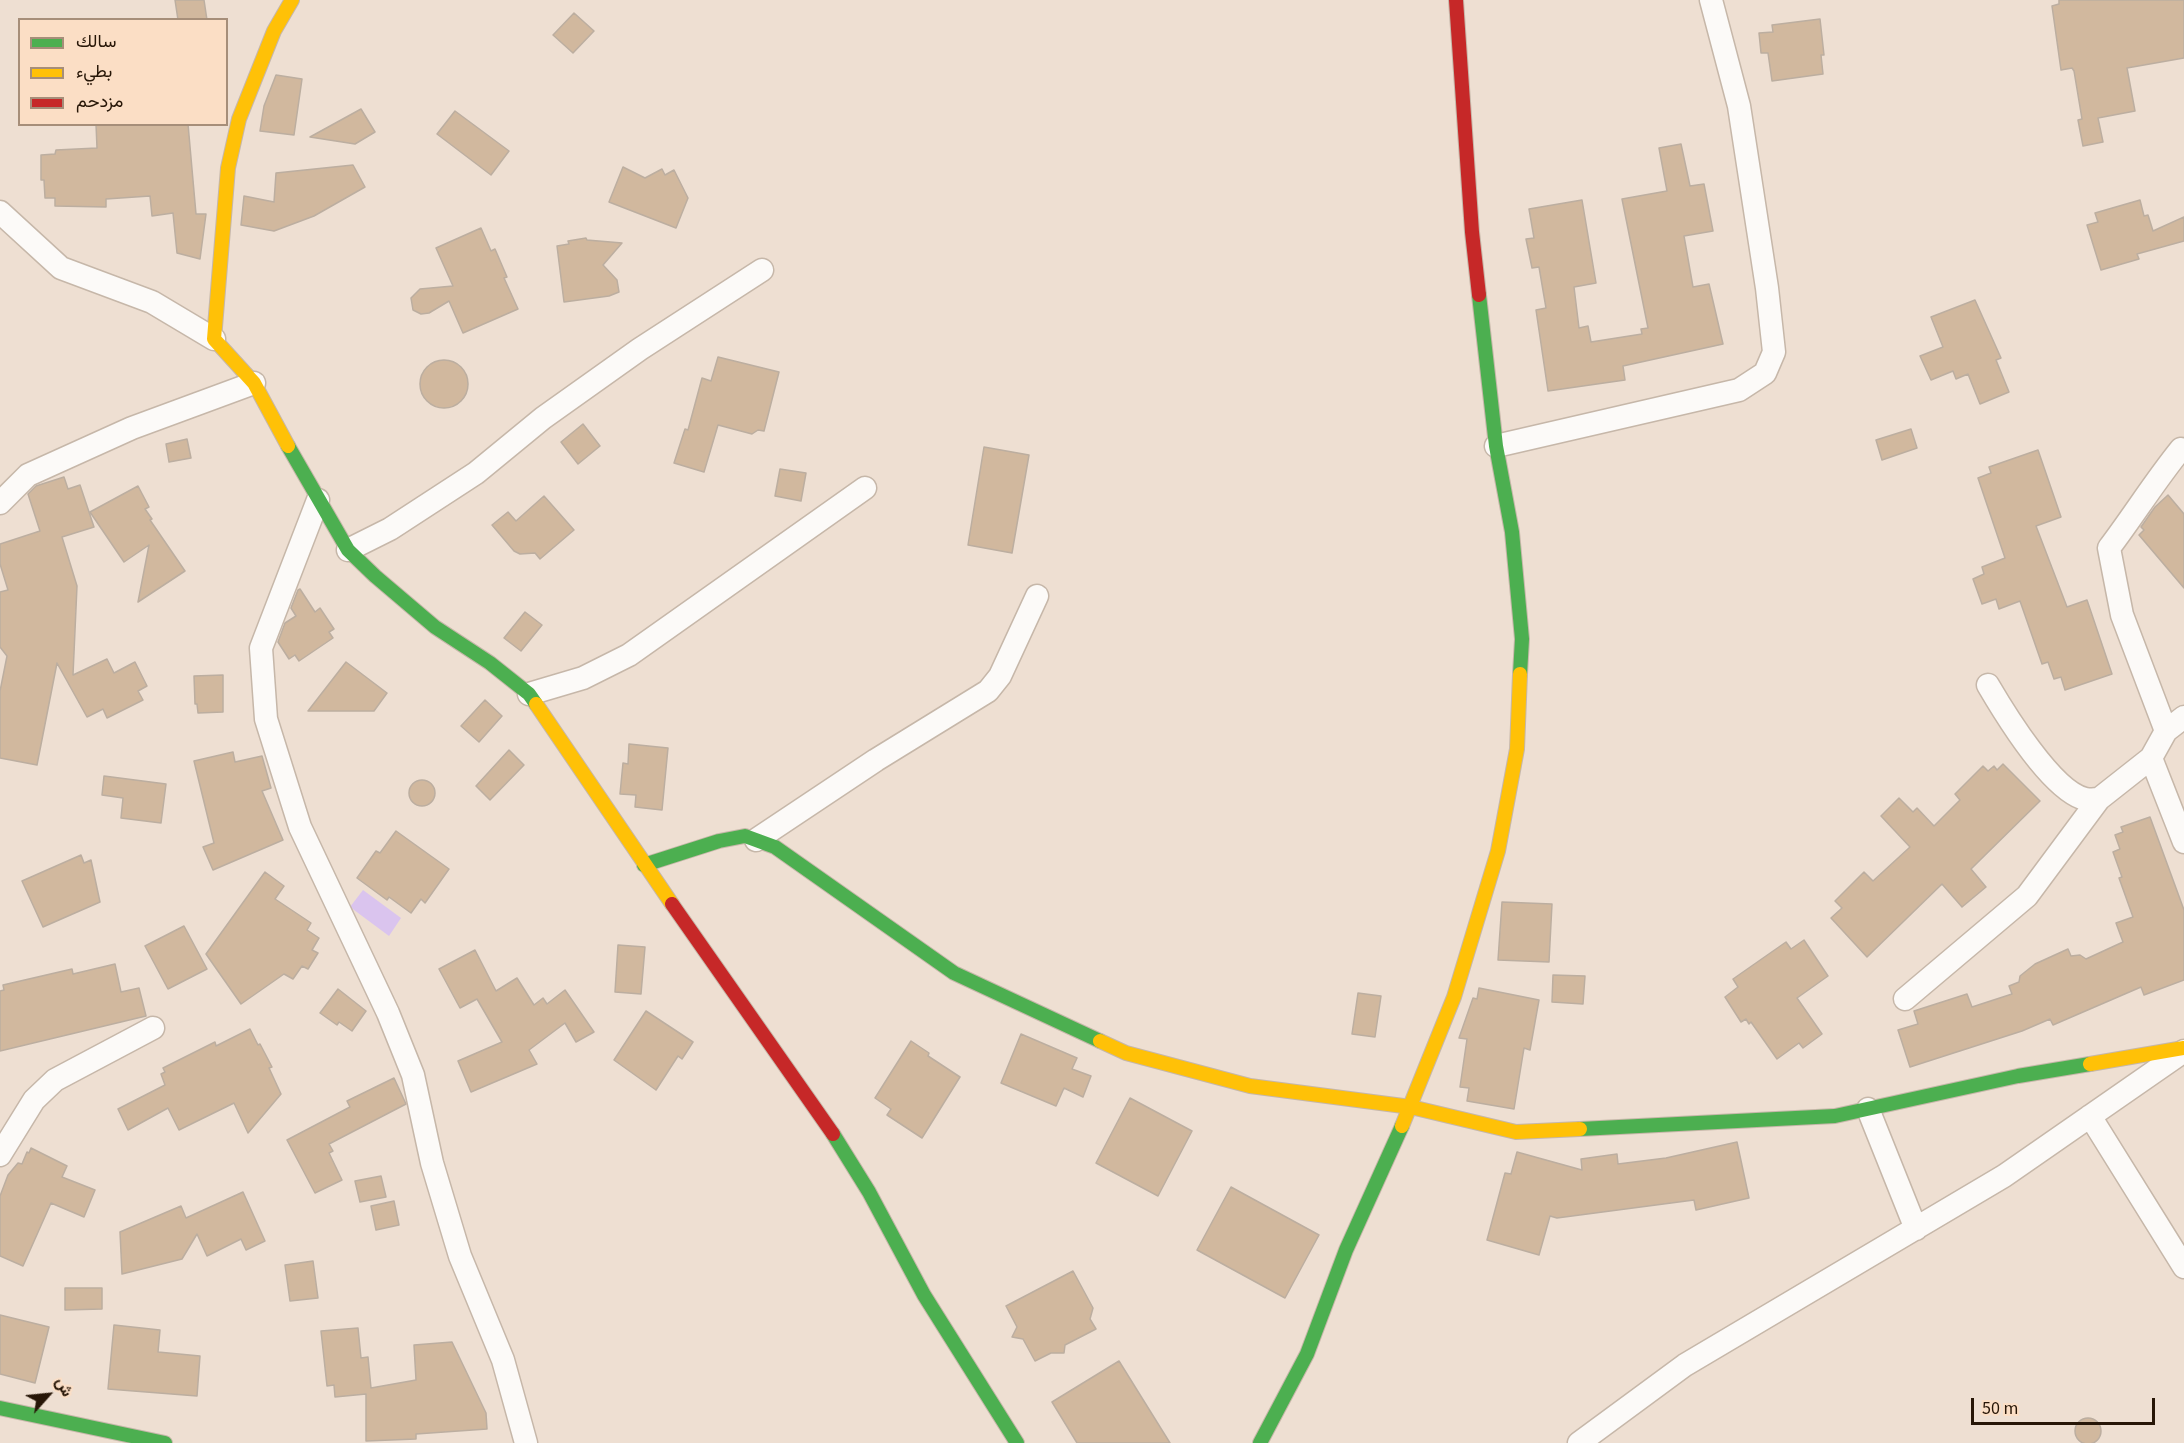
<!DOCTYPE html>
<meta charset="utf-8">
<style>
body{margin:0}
#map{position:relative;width:2184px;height:1443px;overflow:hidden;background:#eedfd2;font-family:"Source Sans 3",Vazirmatn,sans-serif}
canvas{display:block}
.legend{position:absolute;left:18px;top:18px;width:210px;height:108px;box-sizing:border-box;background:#fbdec5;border:2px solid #a68e79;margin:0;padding:8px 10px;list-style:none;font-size:18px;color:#271607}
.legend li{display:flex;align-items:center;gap:12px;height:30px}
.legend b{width:30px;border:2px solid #a68e79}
.north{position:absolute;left:18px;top:1365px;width:60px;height:60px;-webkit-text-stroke:4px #fbdec5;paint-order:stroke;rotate:63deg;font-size:16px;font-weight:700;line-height:24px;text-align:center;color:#271607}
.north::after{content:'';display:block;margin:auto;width:21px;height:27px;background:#271607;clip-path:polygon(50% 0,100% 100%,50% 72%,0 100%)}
.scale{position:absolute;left:1971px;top:1398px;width:184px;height:27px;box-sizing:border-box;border:3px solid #271607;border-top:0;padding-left:8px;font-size:18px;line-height:21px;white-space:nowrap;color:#271607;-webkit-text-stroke:4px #fbdec5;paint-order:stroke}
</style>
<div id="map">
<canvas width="2184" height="1443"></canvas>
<ul class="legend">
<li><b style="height:8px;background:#4caf50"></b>سالك</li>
<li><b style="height:8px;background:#ffc107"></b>بطيء</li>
<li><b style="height:8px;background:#c62828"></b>مزدحم</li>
</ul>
<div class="north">ش</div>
<div class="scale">50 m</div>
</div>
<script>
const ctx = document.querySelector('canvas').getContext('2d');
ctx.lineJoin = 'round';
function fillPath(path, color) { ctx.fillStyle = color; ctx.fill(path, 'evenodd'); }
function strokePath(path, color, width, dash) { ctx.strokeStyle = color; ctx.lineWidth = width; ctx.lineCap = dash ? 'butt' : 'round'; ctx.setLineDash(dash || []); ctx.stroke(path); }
fillPath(new Path2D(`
 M 363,890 L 401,918 L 389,936 L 350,907 Z`), '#dac4ee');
const building = new Path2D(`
 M 175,0 L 204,0 L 207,20 L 178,20 Z
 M 2059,0 L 2184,0 L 2184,58 L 2127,68 L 2135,111 L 2098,118 L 2103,142 L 2083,146 L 2078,120 L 2082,119 L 2074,71 L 2072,68 L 2061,70 L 2052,6 L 2059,4 Z
 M 574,13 L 594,31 L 573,53 L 553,35 Z
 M 1820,19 L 1824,55 L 1821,55 L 1823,74 L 1772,81 L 1768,53 L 1761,53 L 1759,33 L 1773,32 L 1772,25 Z
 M 276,75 L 302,79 L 294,135 L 260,131 L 264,106 Z
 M 361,109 L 375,132 L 355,144 L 310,137 Z
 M 455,111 L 509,151 L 491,175 L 437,134 Z
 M 96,124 L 188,124 L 196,214 L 206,214 L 200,259 L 177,253 L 173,213 L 152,216 L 150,196 L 106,199 L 106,207 L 55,206 L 55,198 L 45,198 L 44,180 L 41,180 L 41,155 L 55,154 L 56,150 L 97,148 Z
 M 1681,144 L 1690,186 L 1704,184 L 1713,231 L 1684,236 L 1693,287 L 1709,284 L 1723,344 L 1623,366 L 1625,380 L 1548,391 L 1536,310 L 1546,308 L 1539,267 L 1532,268 L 1526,239 L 1534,238 L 1529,209 L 1582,200 L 1596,283 L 1574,287 L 1579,328 L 1588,326 L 1591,342 L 1642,334 L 1641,329 L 1648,328 L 1622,199 L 1667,191 L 1659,148 Z
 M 353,165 L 365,187 L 314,216 L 274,231 L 241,225 L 244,196 L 274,202 L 276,173 Z
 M 623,167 L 645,178 L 662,169 L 665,175 L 674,170 L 688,198 L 676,228 L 609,202 Z
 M 2140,200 L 2144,216 L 2148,215 L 2153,231 L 2184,217 L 2184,241 L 2137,254 L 2139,259 L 2101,270 L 2087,225 L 2098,222 L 2095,213 Z
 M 481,228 L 491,251 L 495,249 L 507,277 L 504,278 L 518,309 L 463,333 L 449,301 L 429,313 L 421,314 L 413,310 L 411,298 L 420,289 L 453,286 L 436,248 Z
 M 586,238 L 587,240 L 622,243 L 603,265 L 617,280 L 619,292 L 609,296 L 564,302 L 557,246 L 569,244 L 568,241 Z
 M 1975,300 L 2001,358 L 1996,360 L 2009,392 L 1980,404 L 1968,374 L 1956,379 L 1953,371 L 1931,380 L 1920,356 L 1943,347 L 1931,317 Z
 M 718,357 L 779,372 L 764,431 L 758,430 L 752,434 L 718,425 L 704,472 L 674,463 L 685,429 L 688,430 L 702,378 L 711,381 Z
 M420 384a24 24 0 1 1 48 0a24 24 0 1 1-48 0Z
 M 583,424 L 600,446 L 578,464 L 561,442 Z
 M 1911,429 L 1917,448 L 1882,460 L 1876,440 Z
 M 187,439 L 191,458 L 169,462 L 166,444 Z
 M 984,447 L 1029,455 L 1012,553 L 968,545 Z
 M 2038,450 L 2061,517 L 2036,526 L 2067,607 L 2087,600 L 2112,674 L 2065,690 L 2061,677 L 2054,679 L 2048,662 L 2042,664 L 2020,601 L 1999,609 L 1996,599 L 1982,604 L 1973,579 L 1984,574 L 1982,567 L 2005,558 L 1978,478 L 1991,473 L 1989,467 Z
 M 780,469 L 806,473 L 801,501 L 775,496 Z
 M 64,477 L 68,489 L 80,485 L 94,527 L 62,537 L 77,586 L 73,675 L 107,659 L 114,673 L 135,662 L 147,686 L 138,691 L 143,700 L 107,718 L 103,709 L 87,717 L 57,663 L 37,765 L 0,758 L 0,691 L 7,656 L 0,647 L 0,592 L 8,590 L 0,564 L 0,544 L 40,531 L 28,494 L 36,486 Z
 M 138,486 L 149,507 L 145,509 L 152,519 L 150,520 L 185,571 L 138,602 L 149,545 L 124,562 L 90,512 Z
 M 2168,495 L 2184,514 L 2184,588 L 2139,535 L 2144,530 L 2141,527 L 2155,507 Z
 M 544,496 L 574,530 L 540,559 L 535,553 L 520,554 L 514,551 L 492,525 L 508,512 L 516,521 Z
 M 300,589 L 315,612 L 320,608 L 334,629 L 329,632 L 333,638 L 299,661 L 295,655 L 289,659 L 278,642 L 285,623 L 296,616 L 291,608 L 298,590 Z
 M 525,612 L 542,625 L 521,651 L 504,638 Z
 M 346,662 L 387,693 L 374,711 L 308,711 Z
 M 223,675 L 223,712 L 198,713 L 197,704 L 195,704 L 194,676 Z
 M 485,700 L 502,716 L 479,742 L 461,726 Z
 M 629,744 L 668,748 L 662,810 L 635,807 L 636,795 L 620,794 L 623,763 L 628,764 Z
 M 509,750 L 524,765 L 490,800 L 476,786 Z
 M 233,752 L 235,762 L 262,756 L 271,788 L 262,791 L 283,840 L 213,870 L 203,847 L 214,843 L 194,761 Z
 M 2003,764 L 2040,801 L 1971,869 L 1986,887 L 1962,907 L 1942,884 L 1867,957 L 1831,918 L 1842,908 L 1835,901 L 1864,872 L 1873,881 L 1910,847 L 1881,816 L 1899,798 L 1913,812 L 1917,808 L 1934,826 L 1960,800 L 1955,794 L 1983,766 L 1988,771 L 1994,766 L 1997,770 Z
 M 104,776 L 166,784 L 161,823 L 121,818 L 123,798 L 102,795 Z
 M409 793a13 13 0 1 1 26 0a13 13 0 1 1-26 0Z
 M 2150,817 L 2184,910 L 2184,980 L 2144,995 L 2141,987 L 2053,1025 L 2050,1019 L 2022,1031 L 1910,1067 L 1898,1030 L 1918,1024 L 1914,1011 L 1967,994 L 1972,1007 L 2012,994 L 2009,986 L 2019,982 L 2020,976 L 2035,964 L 2068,949 L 2071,956 L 2080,955 L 2086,959 L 2123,942 L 2116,923 L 2133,917 L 2119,878 L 2122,877 L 2113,852 L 2120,849 L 2115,835 L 2123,832 L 2121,827 Z
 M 396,831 L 449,869 L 425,903 L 421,899 L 411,913 L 389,897 L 387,900 L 357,878 L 376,851 L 380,853 Z
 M 81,855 L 84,863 L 91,860 L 100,902 L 43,927 L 22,881 Z
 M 265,872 L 284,886 L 275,899 L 311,923 L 307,930 L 319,938 L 312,950 L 318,953 L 308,969 L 302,966 L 293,979 L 284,974 L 241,1004 L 206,954 Z
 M 1502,902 L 1552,904 L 1549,962 L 1498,960 Z
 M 184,926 L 207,969 L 168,989 L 145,946 Z
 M 1804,940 L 1828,976 L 1797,998 L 1822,1034 L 1803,1048 L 1799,1043 L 1777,1059 L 1751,1022 L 1749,1024 L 1746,1019 L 1741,1022 L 1725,997 L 1738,987 L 1733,979 L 1786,942 L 1791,949 Z
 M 618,945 L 645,947 L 641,994 L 615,992 Z
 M 475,950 L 496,991 L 517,978 L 534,1005 L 543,998 L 547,1004 L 565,990 L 594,1032 L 576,1042 L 565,1023 L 529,1050 L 537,1064 L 471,1092 L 458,1061 L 502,1042 L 477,999 L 460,1008 L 439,969 Z
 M 115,964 L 121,992 L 139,988 L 146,1016 L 0,1051 L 0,991 L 4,990 L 3,985 L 72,969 L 73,974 Z
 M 1553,975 L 1585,976 L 1583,1004 L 1552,1002 Z
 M 1479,988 L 1539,1000 L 1530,1050 L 1524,1048 L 1514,1109 L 1467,1101 L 1469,1088 L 1460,1087 L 1467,1039 L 1459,1038 L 1473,998 L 1477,999 Z
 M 338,989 L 366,1011 L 352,1031 L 339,1022 L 337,1025 L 320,1013 Z
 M 1358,993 L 1381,996 L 1375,1037 L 1352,1034 Z
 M 646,1011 L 693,1042 L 682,1059 L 678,1056 L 656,1090 L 614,1060 Z
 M 250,1029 L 258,1045 L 260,1044 L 272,1067 L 269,1068 L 281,1094 L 248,1133 L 234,1103 L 179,1130 L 168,1108 L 128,1130 L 118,1109 L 165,1085 L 161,1074 L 165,1072 L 163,1068 L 215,1042 L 216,1046 Z
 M 1021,1034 L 1077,1058 L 1072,1069 L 1091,1076 L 1083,1097 L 1064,1088 L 1056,1106 L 1001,1083 Z
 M 911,1041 L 929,1053 L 928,1056 L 960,1077 L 922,1138 L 887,1115 L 891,1109 L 875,1098 Z
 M 394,1078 L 406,1104 L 329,1144 L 333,1151 L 329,1153 L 342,1180 L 315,1193 L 287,1140 L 350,1107 L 347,1101 Z
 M 1130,1098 L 1192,1131 L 1158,1196 L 1096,1163 Z
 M 1737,1142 L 1749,1198 L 1696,1210 L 1694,1200 L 1557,1218 L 1550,1216 L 1539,1255 L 1487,1240 L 1505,1173 L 1511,1174 L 1517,1152 L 1582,1170 L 1581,1159 L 1617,1154 L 1618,1164 L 1666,1158 Z
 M 31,1148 L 67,1166 L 62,1177 L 95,1190 L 84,1217 L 51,1203 L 23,1266 L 0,1256 L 0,1196 L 8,1175 L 18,1163 L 22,1164 L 27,1152 L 29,1153 Z
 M 381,1176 L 386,1197 L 360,1202 L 355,1181 Z
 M 1231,1187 L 1319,1235 L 1285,1298 L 1197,1250 Z
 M 243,1192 L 265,1241 L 246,1250 L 241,1239 L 207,1256 L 197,1234 L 182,1259 L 122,1274 L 120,1232 L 181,1206 L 186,1218 Z
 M 394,1201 L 399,1225 L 376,1230 L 371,1206 Z
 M 313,1261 L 318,1298 L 290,1301 L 285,1265 Z
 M 1073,1271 L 1093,1308 L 1090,1319 L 1096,1329 L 1065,1345 L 1064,1353 L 1051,1353 L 1035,1361 L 1023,1339 L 1012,1337 L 1017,1327 L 1006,1306 Z
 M 65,1288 L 102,1288 L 102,1309 L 65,1310 Z
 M 0,1315 L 49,1327 L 35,1383 L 0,1374 Z
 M 114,1325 L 160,1330 L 158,1352 L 200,1356 L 197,1396 L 108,1389 Z
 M 358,1328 L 361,1358 L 368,1357 L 371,1388 L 416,1380 L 414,1345 L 452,1342 L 486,1413 L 487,1429 L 416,1434 L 416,1439 L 366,1441 L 366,1394 L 335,1397 L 334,1385 L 327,1386 L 321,1331 Z
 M 1119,1361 L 1170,1443 L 1077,1443 L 1052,1402 Z
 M2075 1431a13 13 0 1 1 26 0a13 13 0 1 1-26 0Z`);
fillPath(building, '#d1b89e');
strokePath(building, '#bcaea0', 1.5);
const street = new Path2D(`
 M 0,212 L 61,268 L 152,302 L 214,339
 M 1496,446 L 1739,390 L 1765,373 L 1774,352 L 1767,288 L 1739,106 L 1711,0
 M 2181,449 C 2155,481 2134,515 2109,548 L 2122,615 L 2166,731 L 2151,758 L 2184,842
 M 318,500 L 261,648 L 266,719 L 300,827 L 388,1013 L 413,1075 L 432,1163 L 460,1256 L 503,1360 L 526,1443
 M 0,503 L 28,475 L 132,428 L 254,383
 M 348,550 L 390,529 L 476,473 L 543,418 L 640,349 L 762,270
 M 1988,685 C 2005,714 2052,791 2085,799 C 2089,800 2095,799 2099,799 L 2151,758
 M 529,694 L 583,678 L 629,655 L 865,488
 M 2166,731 L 2184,717
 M 756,840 L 876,760 L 988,691 L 1000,676 L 1037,596
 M 1905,999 L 2027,896 L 2099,799
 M 1868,1109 L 1916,1229
 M 2090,1116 L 2184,1267
 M 0,1155 L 34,1100 L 55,1080 L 153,1028
 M 1579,1443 L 1685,1365 L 2004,1176 L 2184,1051`);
const fast = new Path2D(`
 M 1479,295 L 1496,446 L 1512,532 L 1522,639 L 1520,674
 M 288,446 L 348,550 L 375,576 L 435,627 L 490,663 L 529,694 L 536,704
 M 644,865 L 719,841 L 745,836 L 775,847 L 954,973 L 1100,1041
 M 1580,1129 L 1835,1116 L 2018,1076 L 2090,1064
 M 833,1134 L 869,1192 L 924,1295 L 1017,1443
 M 0,1408 L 165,1443
 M 1260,1443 L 1307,1354 L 1346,1250 L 1402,1126`);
const slow = new Path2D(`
 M 288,446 L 254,383 L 214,339 L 228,168 L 239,119 L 274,31 L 292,0
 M 536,704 L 672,904
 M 1100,1041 L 1126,1053 L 1250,1086 L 1411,1107 L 1516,1132 L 1580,1129
 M 2090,1064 L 2184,1048
 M 1402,1126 L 1454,997 L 1498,851 L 1517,749 L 1520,674`);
const jam = new Path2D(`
 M 1456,0 L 1472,232 L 1479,295
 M 672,904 L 833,1134`);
strokePath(street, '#c6b7a9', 25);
strokePath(fast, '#c6b7a9', 16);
strokePath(slow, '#c6b7a9', 16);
strokePath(jam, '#c6b7a9', 16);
strokePath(street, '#fcfaf8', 22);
strokePath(fast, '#4caf50', 14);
strokePath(slow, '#ffc107', 14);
strokePath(jam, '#c62828', 14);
</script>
